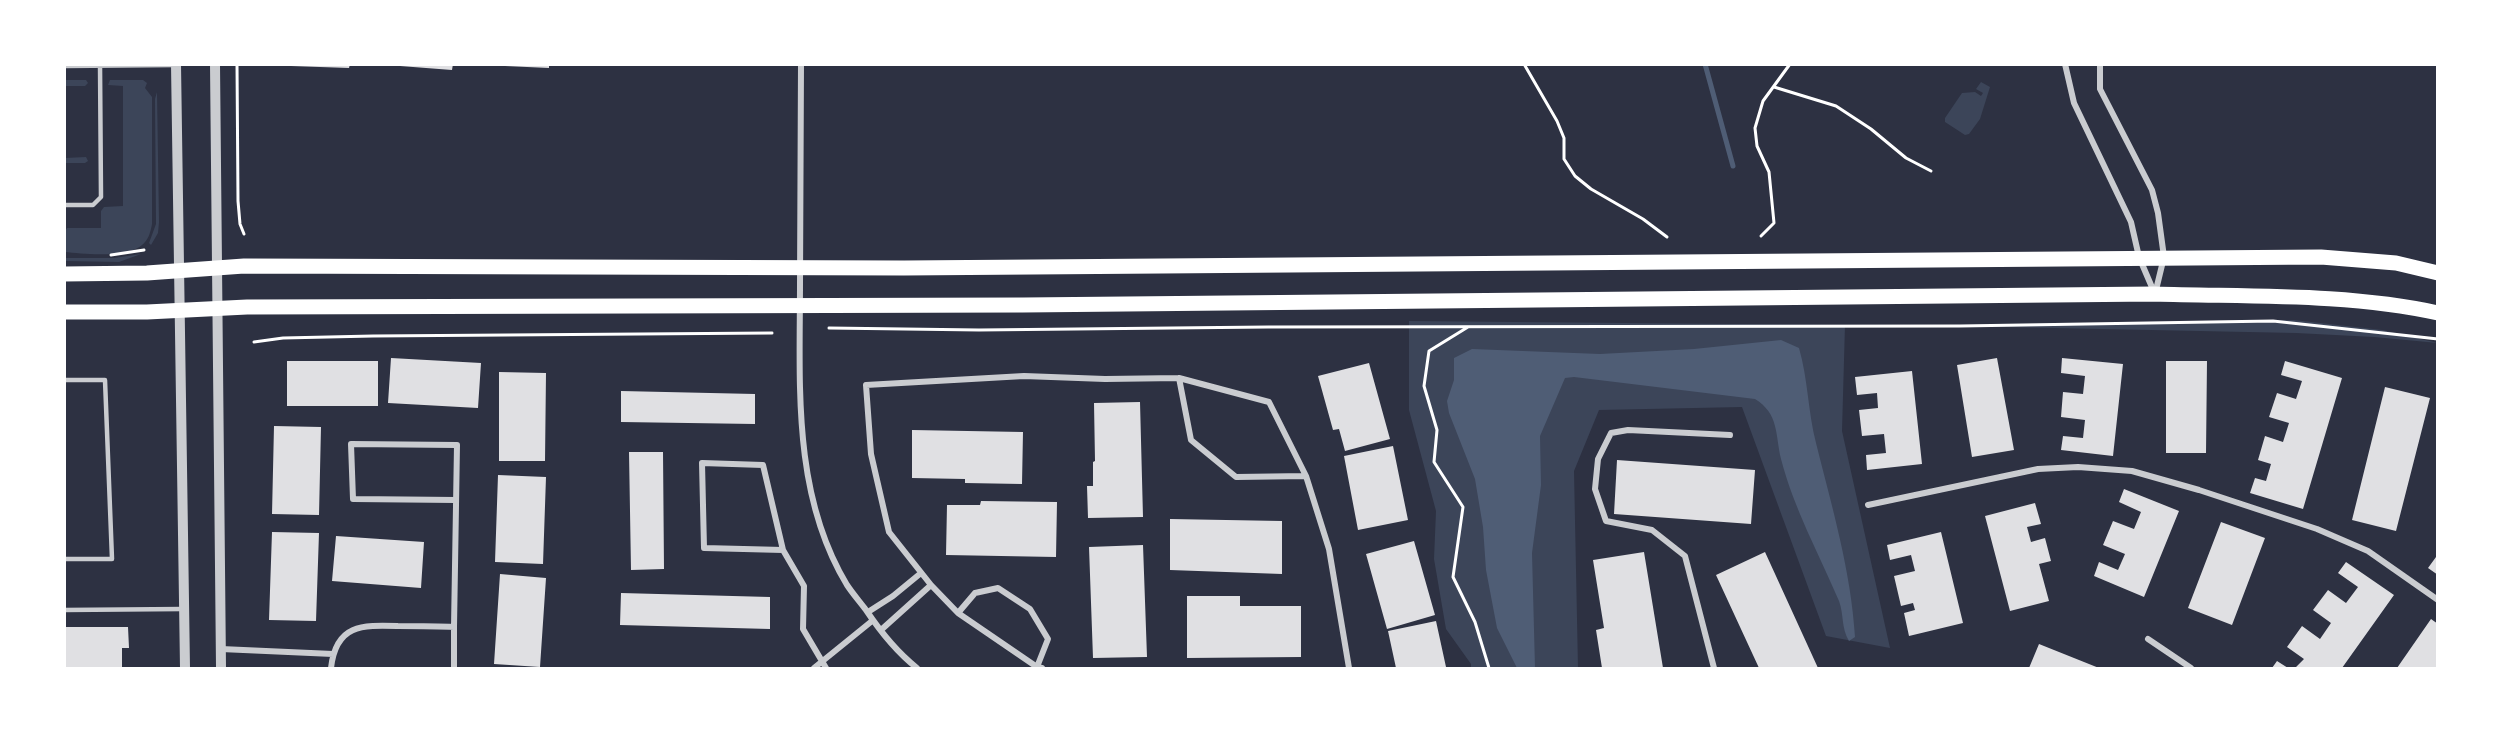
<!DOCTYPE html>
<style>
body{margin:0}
#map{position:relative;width:2502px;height:733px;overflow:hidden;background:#2d3142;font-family:"Fira Sans Condensed",sans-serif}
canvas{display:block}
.frame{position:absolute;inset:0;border:66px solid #fff;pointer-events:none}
</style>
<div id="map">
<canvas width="2502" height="733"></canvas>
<div class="frame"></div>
</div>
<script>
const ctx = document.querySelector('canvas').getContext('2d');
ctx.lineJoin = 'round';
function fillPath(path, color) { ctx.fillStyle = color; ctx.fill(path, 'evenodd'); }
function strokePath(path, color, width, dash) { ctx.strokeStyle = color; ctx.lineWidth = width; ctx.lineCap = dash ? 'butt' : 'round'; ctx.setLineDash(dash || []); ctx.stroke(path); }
fillPath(new Path2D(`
 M 65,80 L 86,80 L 88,83 L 85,86 L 65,86 Z
 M 110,80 L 143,80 L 147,83 L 145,88 L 152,97 L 152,224 C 151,230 149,238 145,242 C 132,259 84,254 65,252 L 65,231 L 67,228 L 101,228 L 101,211 L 104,207 L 123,206 L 123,86 L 108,85 Z
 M 1981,82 L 1990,87 L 1980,119 L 1969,134 L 1965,135 L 1945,122 L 1945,118 L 1962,93 L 1975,92 L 1981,96 L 1983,93 L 1976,89 Z
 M 157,92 L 159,222 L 158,233 L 151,245 L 149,243 L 156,224 L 155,99 Z
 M 86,157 L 88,161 L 85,163 L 65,163 L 65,158 Z
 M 141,254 L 119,262 L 65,261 L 65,258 L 114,258 Z
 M 2294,320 L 2382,330 L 2438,343 L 2374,337 L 2296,333 L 1956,326 Z
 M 1409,321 L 1845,325 L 1842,431 L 1890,648 L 1826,636 L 1742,407 L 1599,410 L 1574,471 L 1578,668 L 1471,668 L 1471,664 L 1446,629 L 1434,559 L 1436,511 L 1409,410 Z`), '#3c4559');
fillPath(new Path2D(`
 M 1781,340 L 1799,348 C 1808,379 1808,412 1816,443 C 1832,507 1851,571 1855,637 L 1849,641 C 1841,628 1844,614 1839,601 C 1819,554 1794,509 1781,459 C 1775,433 1779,414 1755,399 L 1574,377 L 1565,378 L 1540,436 L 1541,485 L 1532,553 L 1535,668 L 1517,668 L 1497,628 L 1486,570 L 1483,527 L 1475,479 L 1449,413 L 1447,401 L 1454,380 L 1454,358 L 1472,349 L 1600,354 L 1694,349 Z`), '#4f5d75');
strokePath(new Path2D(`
 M 1705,64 L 1733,166`), '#4f5d75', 5);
fillPath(new Path2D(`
 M 291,64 L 350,64 L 349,68 L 291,66 Z
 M 400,64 L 453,64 L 452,70 L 400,66 Z
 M 505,64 L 549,64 L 549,68 L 505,66 Z
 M 391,358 L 481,363 L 478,408 L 388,403 Z
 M 1997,358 L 2014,450 L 1972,457 L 1957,365 Z
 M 2062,358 L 2123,364 L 2113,456 L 2061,450 L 2063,436 L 2083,438 L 2085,420 L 2061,417 L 2063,392 L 2083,394 L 2085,376 L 2061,373 Z
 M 287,361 L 378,361 L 378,406 L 287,406 Z
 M 2166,361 L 2207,361 L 2206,453 L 2166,453 Z
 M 2285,361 L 2342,378 L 2303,509 L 2250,493 L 2255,478 L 2266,481 L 2271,464 L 2258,460 L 2265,436 L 2283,442 L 2289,423 L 2269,417 L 2277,393 L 2296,399 L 2302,381 L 2281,375 Z
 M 1369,363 L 1390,439 L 1345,451 L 1339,429 L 1333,430 L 1318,376 Z
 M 1912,371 L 1922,464 L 1867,470 L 1866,455 L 1886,453 L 1884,434 L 1862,436 L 1859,410 L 1878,408 L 1877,393 L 1857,395 L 1855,377 Z
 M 499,372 L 546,373 L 545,461 L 499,461 Z
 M 2385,387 L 2430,398 L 2396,531 L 2352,520 Z
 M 621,391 L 755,394 L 755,424 L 621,422 Z
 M 1140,402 L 1143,517 L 1088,518 L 1087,486 L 1093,486 L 1093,462 L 1095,461 L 1094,403 Z
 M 274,426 L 321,427 L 319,515 L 272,514 Z
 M 912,430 L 1023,432 L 1022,484 L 965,483 L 965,479 L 912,478 Z
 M 1393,446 L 1408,520 L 1358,530 L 1344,456 Z
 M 629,452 L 663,452 L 664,569 L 631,570 Z
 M 1617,460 L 1755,470 L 1751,524 L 1614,514 Z
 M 498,475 L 546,477 L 543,564 L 495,562 Z
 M 2124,489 L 2179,511 L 2144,597 L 2094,576 L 2099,562 L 2118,570 L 2125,554 L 2103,545 L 2113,521 L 2134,529 L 2141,512 L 2119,502 Z
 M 981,501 L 1057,502 L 1056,557 L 946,555 L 947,505 L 980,505 Z
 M 2035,503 L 2041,524 L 2027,527 L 2031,542 L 2045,538 L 2051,561 L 2039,564 L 2049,601 L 2010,611 L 1985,516 Z
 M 1170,519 L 1282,521 L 1282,574 L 1170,570 Z
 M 2221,522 L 2265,538 L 2232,625 L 2188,608 Z
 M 272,532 L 319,533 L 316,621 L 269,620 Z
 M 1941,532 L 1963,623 L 1909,636 L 1904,613 L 1915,610 L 1913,603 L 1901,606 L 1894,576 L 1915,571 L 1911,555 L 1890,560 L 1887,545 Z
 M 336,536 L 424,542 L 421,588 L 332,581 Z
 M 1414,541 L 1435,615 L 1387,629 L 1366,554 Z
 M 1143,545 L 1147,657 L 1093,658 L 1089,547 Z
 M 1644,552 L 1663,668 L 1602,668 L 1596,630 L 1604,628 L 1593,560 Z
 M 1765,552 L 1818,668 L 1759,668 L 1716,575 Z
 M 2436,557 L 2438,559 L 2438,575 L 2428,568 Z
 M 2346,562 L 2394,595 L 2342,668 L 2295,668 L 2304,659 L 2287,647 L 2302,626 L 2320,639 L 2331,623 L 2313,610 L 2328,590 L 2346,603 L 2358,587 L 2338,573 Z
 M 500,574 L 546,578 L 540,667 L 494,664 Z
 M 621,593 L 770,597 L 770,629 L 620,625 Z
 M 1187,596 L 1240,596 L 1240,606 L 1301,606 L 1301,657 L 1187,658 Z
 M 2431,619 L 2438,624 L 2438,668 L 2397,668 Z
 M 1436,621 L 1446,667 L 1396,668 L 1388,631 Z
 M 64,627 L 128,627 L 129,648 L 122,648 L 122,668 L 64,668 Z
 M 2039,644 L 2099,668 L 2029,668 Z
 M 2277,661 L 2288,668 L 2272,668 Z`), '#e0e0e3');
strokePath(new Path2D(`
 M 237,64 L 238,201 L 240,224 L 244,234
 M 1524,64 L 1557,121 L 1564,138 L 1564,159 L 1575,176 L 1591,189 L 1643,219 L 1667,237
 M 1774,87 L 1836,106 L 1871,129 L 1906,158 L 1931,171
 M 1761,236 L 1774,223 L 1769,172 L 1757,146 L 1755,128 L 1763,101 L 1790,64
 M 111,255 L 144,250
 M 1468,327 L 1429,351 L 1424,386 L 1437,430 L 1434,462 L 1463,507 L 1453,577 L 1475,622 L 1489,668
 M 829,328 L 979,330 L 1268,327 L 1960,326 L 2273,321 L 2438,339
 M 254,342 L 283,338 L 373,336 L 772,333`), '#fff', 3);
strokePath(new Path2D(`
 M 64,66 L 176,65
 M 64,205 L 93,205 L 101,197 L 100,64
 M 64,380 L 105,380 L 112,559 L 64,559
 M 64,610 L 183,609`), '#caccd0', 4.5);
strokePath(new Path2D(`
 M 801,64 C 801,137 801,210 800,283 C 800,385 792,494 847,585 C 853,594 860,602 866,610 C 880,631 898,653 917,668
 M 2065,64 L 2074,103 L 2131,222 L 2139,257 L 2154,292
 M 2100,64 L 2100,89 L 2152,190 L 2158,213 L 2164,257 L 2155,294
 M 1179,378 L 1191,440 L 1236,477 L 1306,476 L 1329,549 L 1349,668
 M 1868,505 L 2038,469 L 2078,467 L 2132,471 L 2199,490 L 2317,529 L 2368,551 L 2438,600
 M 783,550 L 704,548 L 702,463 L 763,465 L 783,550 L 804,586 L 803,629 L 826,668
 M 868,612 L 893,596 L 921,573
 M 958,613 L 975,593 L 998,588 L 1030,609 L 1048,639 L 1037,667 L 1042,668
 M 454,627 L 457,445 L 351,444 L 353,499 L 456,500
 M 881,630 L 931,585
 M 2148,639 L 2191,668
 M 221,649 L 333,654
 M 1037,667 L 958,613 L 931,585 L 889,532 L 871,454 L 866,385 L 1024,376 L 1105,379 L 1179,378 L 1269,402 L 1306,476
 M 331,668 C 336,624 362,625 398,626 C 417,626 436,626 454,627 L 454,668
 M 814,668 L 872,621
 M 1714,668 L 1685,556 L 1652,530 L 1606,521 L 1595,489 L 1598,459 L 1611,433 L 1628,430 L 1730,435`), '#caccd0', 6);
strokePath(new Path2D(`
 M 176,64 L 185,668
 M 215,64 L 221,668`), '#caccd0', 10);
strokePath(new Path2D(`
 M 64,274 L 147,273 L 244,266 L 904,268 L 2321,257 L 2396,263 L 2438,273
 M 64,312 L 147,312 L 247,307 L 1023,305 L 2155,294 C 2247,297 2347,293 2438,313`), '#fff', 15);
</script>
